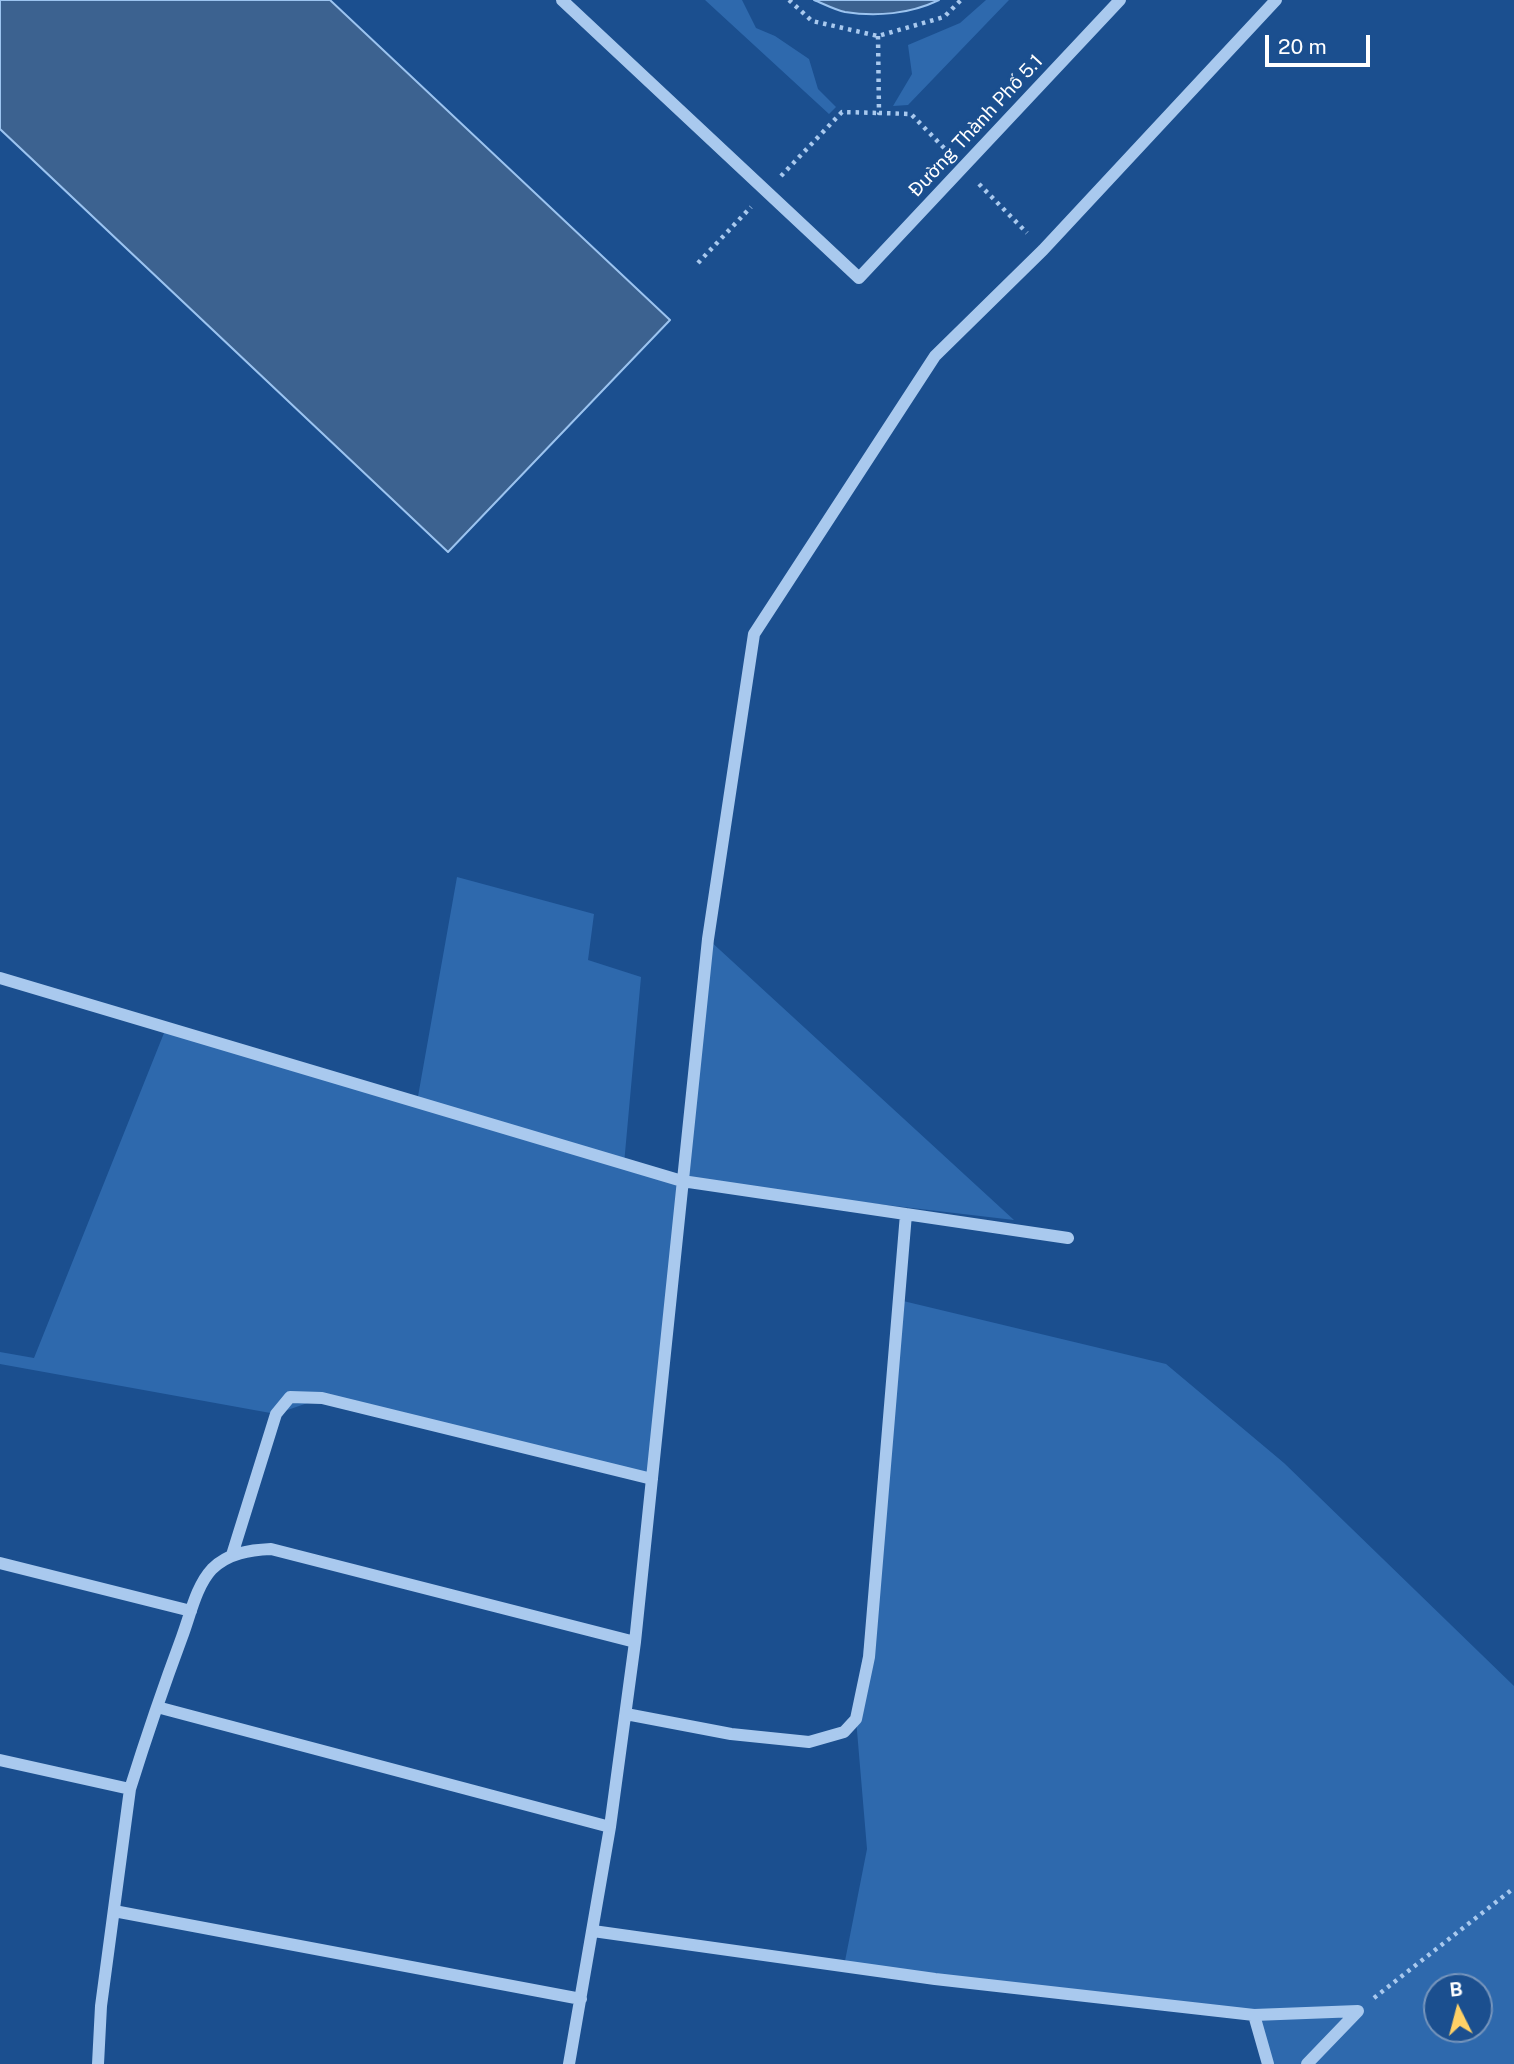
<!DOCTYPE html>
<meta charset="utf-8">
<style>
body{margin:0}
#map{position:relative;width:1514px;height:2064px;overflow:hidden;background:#1b4f8f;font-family:"Public Sans",sans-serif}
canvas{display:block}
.north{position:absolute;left:1423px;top:1973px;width:70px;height:70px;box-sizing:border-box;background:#1b4f8f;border:2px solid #7695bc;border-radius:50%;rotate:354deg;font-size:19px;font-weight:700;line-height:28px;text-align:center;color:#fff}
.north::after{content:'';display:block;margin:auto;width:24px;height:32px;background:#ffd166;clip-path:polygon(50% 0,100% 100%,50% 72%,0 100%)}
.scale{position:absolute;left:1265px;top:35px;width:105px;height:32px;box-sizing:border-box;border:4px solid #fff;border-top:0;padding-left:9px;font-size:21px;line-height:24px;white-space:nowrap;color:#fff;-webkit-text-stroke:5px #1b4f8f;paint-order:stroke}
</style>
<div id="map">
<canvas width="1514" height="2064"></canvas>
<div class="north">B</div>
<div class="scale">20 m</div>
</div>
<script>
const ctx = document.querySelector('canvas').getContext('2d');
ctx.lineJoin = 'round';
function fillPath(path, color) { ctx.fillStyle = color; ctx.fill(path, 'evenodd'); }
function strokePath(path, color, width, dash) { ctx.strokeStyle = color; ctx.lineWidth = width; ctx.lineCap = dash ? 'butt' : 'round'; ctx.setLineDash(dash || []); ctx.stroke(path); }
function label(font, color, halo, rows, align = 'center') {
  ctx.font = font + ' "Public Sans",sans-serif'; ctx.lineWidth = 6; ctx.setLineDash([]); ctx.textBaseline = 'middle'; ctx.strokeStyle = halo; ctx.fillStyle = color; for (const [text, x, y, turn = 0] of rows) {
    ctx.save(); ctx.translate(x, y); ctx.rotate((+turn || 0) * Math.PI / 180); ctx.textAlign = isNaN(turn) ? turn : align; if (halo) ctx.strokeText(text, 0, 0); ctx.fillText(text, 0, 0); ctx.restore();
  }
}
fillPath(new Path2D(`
 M 705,0 L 742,0 L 756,28 L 775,36 L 809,59 L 818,89 L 836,107 L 829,114 Z
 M 986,0 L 1009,0 L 908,105 L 893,106 L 912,74 L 908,45 L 960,23 Z
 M 457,877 L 594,914 L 588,960 L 641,977 L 624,1164 L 681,1181 L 708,939 L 1014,1220 L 682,1181 L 652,1479 L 322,1398 L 276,1414 L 0,1364 L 0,1352 L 34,1358 L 166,1028 L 417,1102 Z
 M 899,1300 L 1166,1364 L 1284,1463 L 1514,1686 L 1514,2064 L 1270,2064 L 1259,2014 L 844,1966 L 867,1849 L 856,1719 L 888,1432 ZM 1437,1987 L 1479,1987 L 1479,2029 L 1437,2029 Z`), '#2e69ad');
const water = new Path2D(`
 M 0,0 L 330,0 L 670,320 L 448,552 L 0,129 Z
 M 814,0 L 939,0 C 910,14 876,17 845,12 C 835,10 824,4 814,0 Z`);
fillPath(water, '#3c6290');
strokePath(water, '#9cc4f0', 2);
strokePath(new Path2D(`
 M 789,0 L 812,21 L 878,36 L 944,17 L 961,0
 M 878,36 L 879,113 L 911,114 L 946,150
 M 781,176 L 842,112 L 879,113
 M 979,184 L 1027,233
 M 698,263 L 751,207
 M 1374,1998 L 1514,1888`), '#a9c9ee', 4.5, [3.5, 5]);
strokePath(new Path2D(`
 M 562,0 L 859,278 L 1120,0
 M 0,978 L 682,1181 L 1068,1238
 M 232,1555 L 276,1414 L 290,1397 L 322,1398 L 652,1479
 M 0,1563 L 191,1611
 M 157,1707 L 610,1827
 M 626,1714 L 731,1734 L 809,1742 L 844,1732 L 856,1719 L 869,1657 L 906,1214
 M 0,1760 L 130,1789 C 146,1738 163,1688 182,1637 C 190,1616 196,1586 212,1569 C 228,1553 250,1550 271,1549 L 635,1642
 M 114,1911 L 581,1999
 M 593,1931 L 935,1979 L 1254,2015 L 1358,2011
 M 1254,2015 L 1268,2064
 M 98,2064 L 101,2006 L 130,1789
 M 569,2064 L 610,1827 L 635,1642 L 708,939 L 754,634 L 935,356 L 1043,250 L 1276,0
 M 1307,2064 L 1358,2011`), '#a9c9ee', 12);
label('19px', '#fff', '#1b4f8f', [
 ["Đường Thành Phố 5.1",976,126,-47]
]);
</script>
